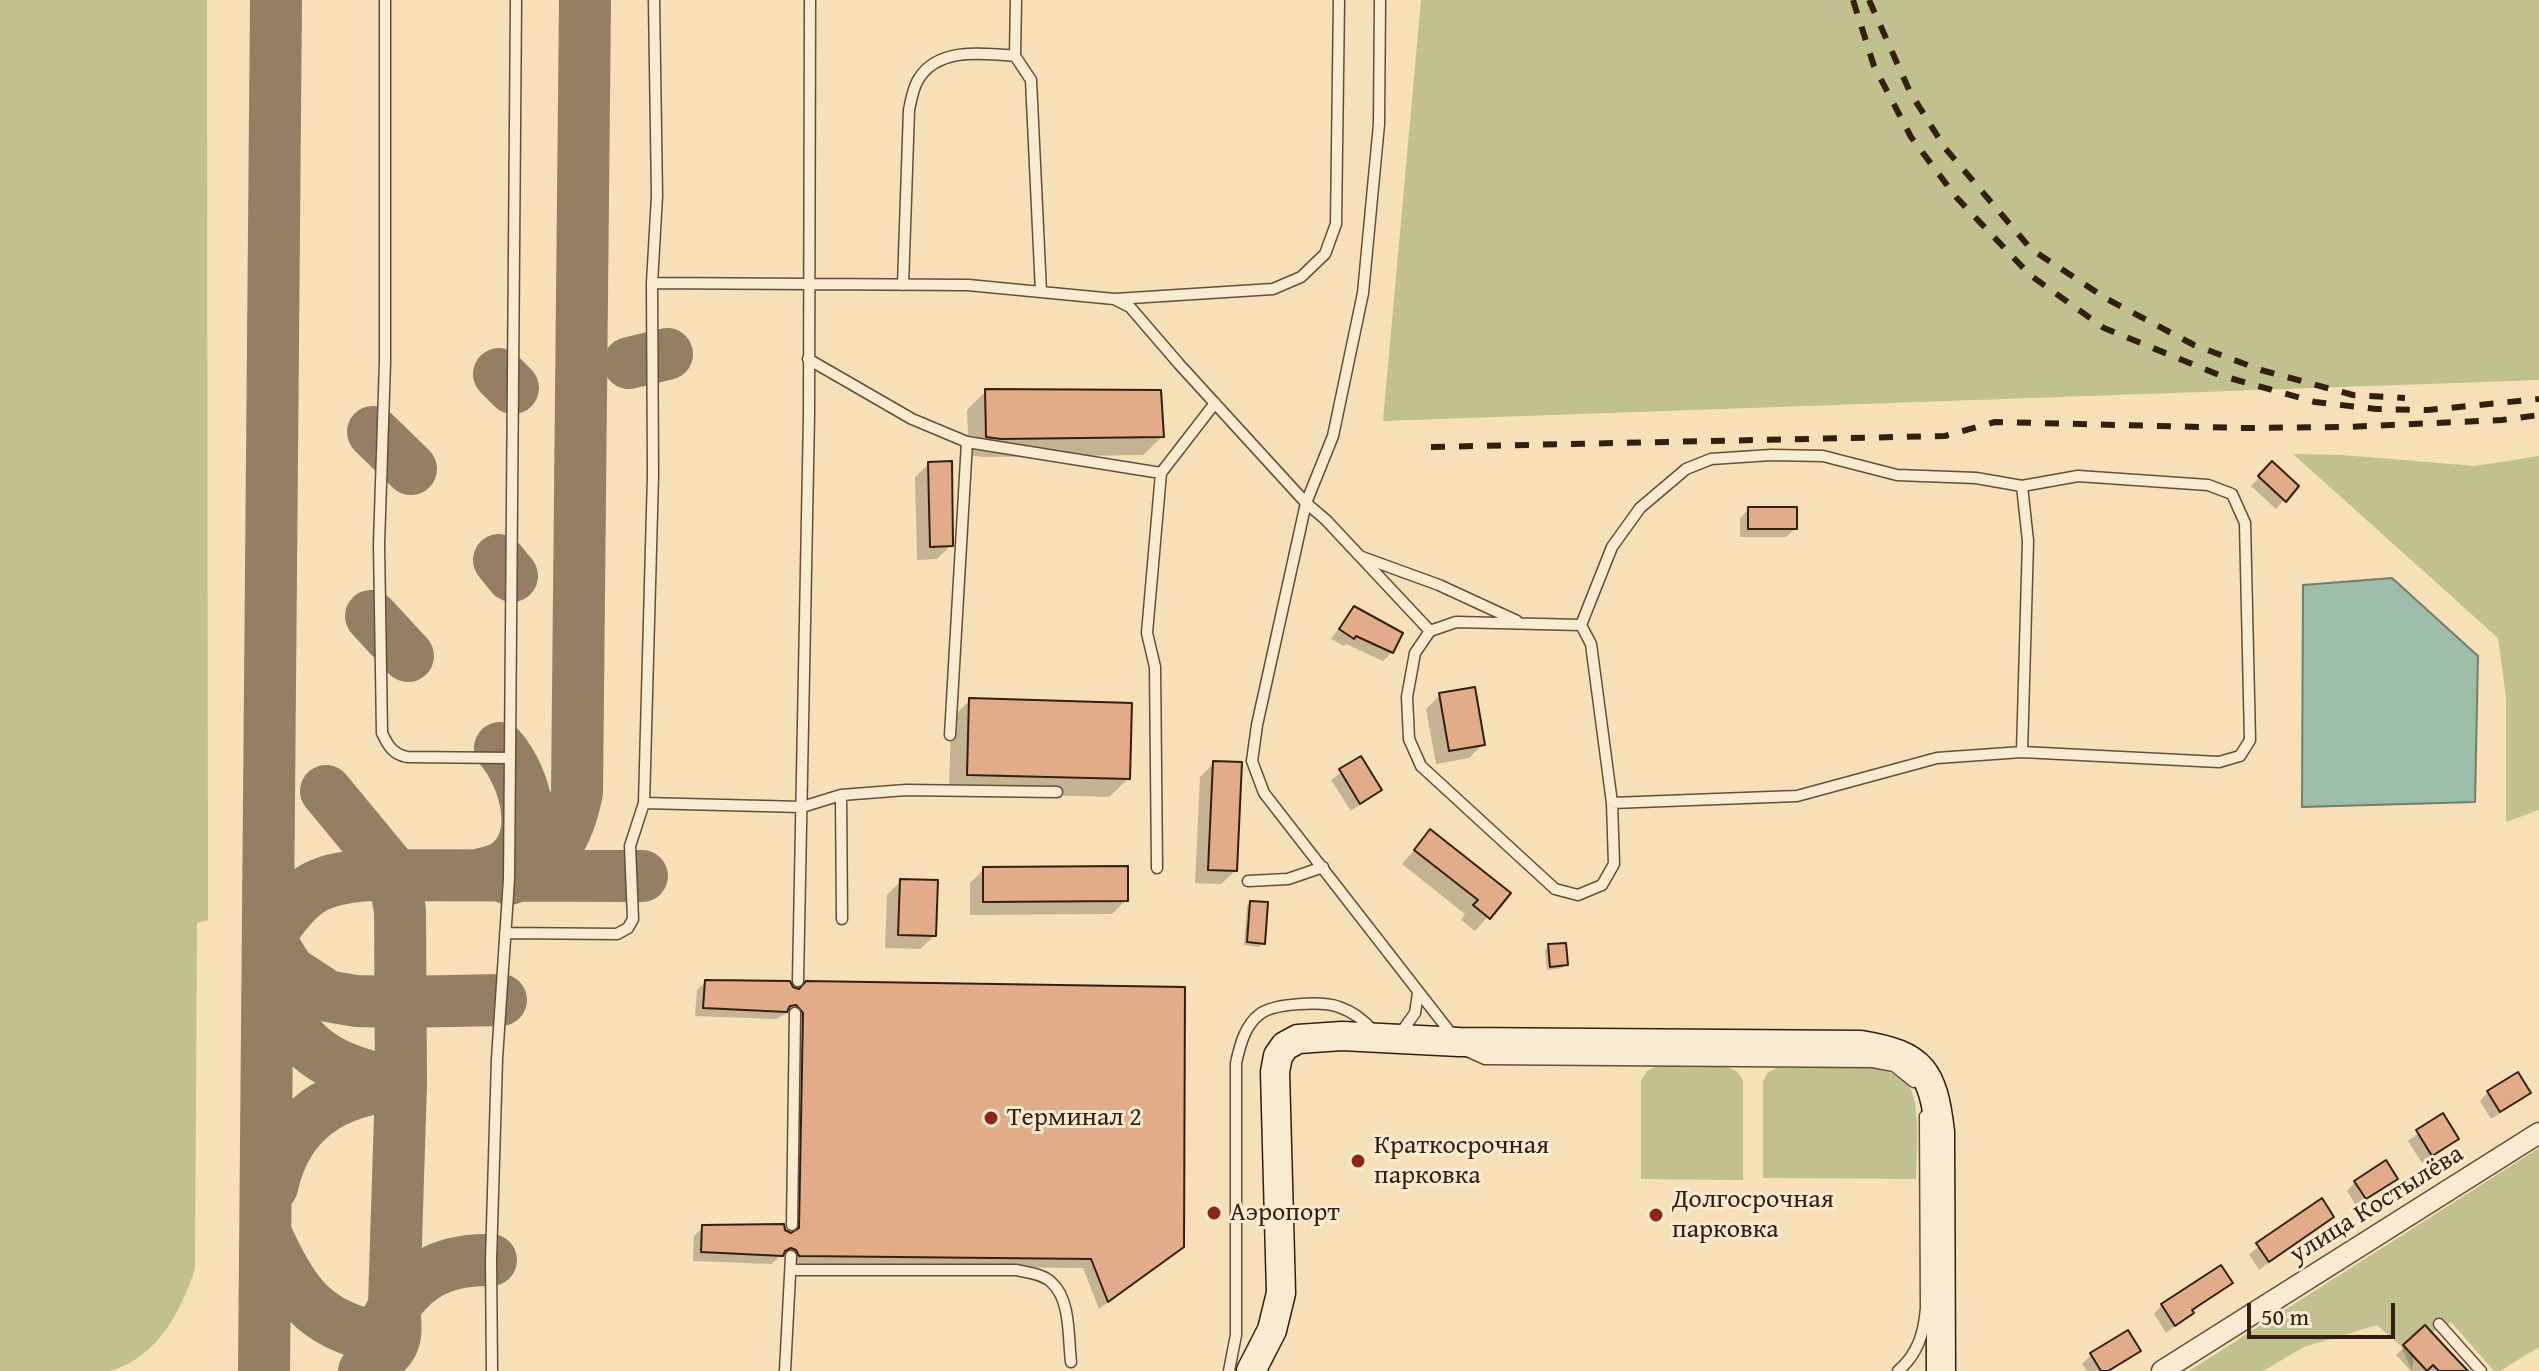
<!DOCTYPE html>
<meta charset="utf-8">
<style>
body{margin:0}
#map{position:relative;width:2539px;height:1371px;overflow:hidden;background:#f5e0b8;font-family:"Gentium Book Plus",serif}
canvas{display:block}
.scale{position:absolute;left:2247px;top:1303px;width:148px;height:36px;box-sizing:border-box;border:4px solid #331e11;border-top:0;padding-left:10px;font-size:24px;line-height:28px;white-space:nowrap;color:#331e11;-webkit-text-stroke:6px #f8ebd1;paint-order:stroke}
</style>
<div id="map">
<canvas width="2539" height="1371"></canvas>
<div class="scale">50 m</div>
</div>
<script>
const ctx = document.querySelector('canvas').getContext('2d');
ctx.lineJoin = 'round';
function fillPath(path, color) { ctx.fillStyle = color; ctx.fill(path, 'evenodd'); }
function strokePath(path, color, width, dash) { ctx.strokeStyle = color; ctx.lineWidth = width; ctx.lineCap = dash ? 'butt' : 'round'; ctx.setLineDash(dash || []); ctx.stroke(path); }
function label(font, color, halo, rows, align = 'center') {
  ctx.font = font + ' "Gentium Book Plus",serif'; ctx.lineWidth = 6; ctx.setLineDash([]); ctx.textBaseline = 'middle'; ctx.strokeStyle = halo; ctx.fillStyle = color; for (const [text, x, y, turn = 0] of rows) {
    ctx.save(); ctx.translate(x, y); ctx.rotate((+turn || 0) * Math.PI / 180); ctx.textAlign = isNaN(turn) ? turn : align; if (halo) ctx.strokeText(text, 0, 0); ctx.fillText(text, 0, 0); ctx.restore();
  }
}
fillPath(new Path2D(`
 M 0,0 L 207,0 L 208,920 L 197,923 L 195,1269 C 180,1313 159,1355 111,1371 L 0,1371 Z
 M 1421,0 L 2539,0 L 2539,380 L 1383,421 Z
 M 2293,454 L 2342,455 L 2475,466 L 2539,456 L 2539,810 L 2506,822 L 2506,697 L 2498,638 Z
 M 1655,1067 L 1728,1067 L 1738,1072 L 1743,1081 L 1743,1180 L 1641,1179 L 1641,1081 L 1647,1071 Z
 M 1777,1068 L 1879,1068 C 1888,1072 1900,1075 1907,1083 C 1922,1101 1916,1156 1916,1179 L 1763,1178 L 1763,1082 L 1767,1073 Z
 M 2539,1148 L 2539,1347 L 2500,1371 L 2494,1371 L 2451,1322 L 2416,1341 L 2412,1371 L 2401,1346 L 2377,1325 L 2304,1347 L 2263,1371 L 2189,1371 Z`), '#c0c18c');
const water = new Path2D(`
 M 2392,578 L 2478,656 L 2475,802 L 2302,807 L 2303,585 Z`);
fillPath(water, '#9dbdaa');
strokePath(water, '#737d6d', 2);
fillPath(new Path2D(`
 M 986,391 L 1162,437 L 1143,455 L 982,457 L 969,455 L 967,410 Z
 M 929,464 L 951,545 L 937,559 L 917,560 L 915,477 Z
 M 2272,464 L 2284,500 L 2276,509 L 2251,486 Z
 M 1749,509 L 1795,529 L 1786,537 L 1740,537 L 1740,518 Z
 M 1354,608 L 1392,652 L 1383,661 L 1346,644 L 1344,646 L 1331,639 Z
 M 1440,695 L 1483,744 L 1469,758 L 1436,764 L 1426,709 Z
 M 970,700 L 1128,779 L 1109,797 L 949,792 L 951,719 Z
 M 1360,759 L 1379,790 L 1351,811 L 1331,780 Z
 M 1214,763 L 1235,871 L 1221,884 L 1195,883 L 1200,777 Z
 M 1430,832 L 1508,893 L 1475,931 L 1461,920 L 1465,914 L 1402,864 Z
 M 984,869 L 1126,900 L 1112,914 L 970,915 L 970,883 Z
 M 901,881 L 934,936 L 920,949 L 885,948 L 887,895 Z
 M 1251,903 L 1263,943 L 1259,947 L 1244,945 L 1247,906 Z
 M 1549,946 L 1566,965 L 1562,968 L 1547,970 L 1545,950 Z
 M 705,982 L 792,989 L 1172,1255 L 1099,1309 L 1083,1268 L 790,1264 L 787,1258 L 780,1256 L 772,1264 L 693,1261 L 694,1236 L 703,1227 L 784,1231 L 791,1235 L 795,1022 L 787,1013 L 776,1019 L 695,1016 L 697,990 Z
 M 2488,1092 L 2529,1092 L 2520,1101 L 2491,1119 L 2480,1101 Z
 M 2442,1116 L 2456,1138 L 2422,1163 L 2408,1141 Z
 M 2395,1179 L 2357,1207 L 2347,1191 L 2355,1182 Z
 M 2321,1201 L 2332,1217 L 2259,1270 L 2249,1254 Z
 M 2230,1282 L 2166,1333 L 2154,1314 L 2162,1305 Z
 M 2424,1327 L 2465,1371 L 2411,1371 L 2396,1355 Z
 M 2127,1332 L 2138,1350 L 2130,1359 L 2110,1371 L 2087,1371 L 2082,1364 L 2091,1355 Z`), '#0003');
strokePath(new Path2D(`
 M 629,363 L 667,354
 M 499,374 L 513,388
 M 373,432 L 411,469
 M 499,560 L 512,576
 M 371,616 L 408,656
 M 326,791 L 388,866 L 396,887 L 400,911 L 401,1084 L 394,1305 C 398,1346 396,1345 364,1371
 M 482,874 C 490,872 499,870 505,866 C 544,840 525,776 500,748
 M 509,879 C 552,866 569,834 577,792 L 585,0
 M 270,978 C 292,1051 329,1068 398,1084
 M 501,1000 L 400,1002 L 356,1001 L 327,996 L 289,971 L 268,937 C 301,892 311,879 369,875 L 642,876
 M 272,1187 C 287,1118 334,1091 401,1084
 M 266,1234 C 291,1290 313,1325 378,1337
 M 385,1323 C 409,1277 441,1259 491,1260
 M 264,1371 L 276,0`), '#947f64', 52);
const building = new Path2D(`
 M 985,389 L 1161,390 L 1164,437 L 1001,439 L 986,437 Z
 M 952,461 L 953,546 L 930,547 L 928,462 Z
 M 2272,461 L 2299,486 L 2286,502 L 2258,476 Z
 M 1748,507 L 1797,507 L 1797,529 L 1748,529 Z
 M 1354,606 L 1403,633 L 1393,653 L 1356,636 L 1354,639 L 1339,629 Z
 M 1475,687 L 1485,745 L 1449,751 L 1439,693 Z
 M 969,698 L 1132,703 L 1130,779 L 967,775 Z
 M 1361,756 L 1382,790 L 1360,804 L 1339,769 Z
 M 1213,761 L 1242,762 L 1237,871 L 1208,870 Z
 M 1430,829 L 1511,893 L 1490,919 L 1473,905 L 1478,900 L 1414,850 Z
 M 1128,866 L 1128,901 L 983,902 L 983,867 Z
 M 900,879 L 938,880 L 936,936 L 898,935 Z
 M 1250,901 L 1268,902 L 1265,944 L 1247,942 Z
 M 1566,943 L 1568,965 L 1550,967 L 1548,944 Z
 M 705,980 L 790,981 L 793,987 L 799,989 L 806,981 L 1185,987 L 1184,1247 L 1108,1302 L 1091,1259 L 799,1256 L 796,1250 L 791,1248 L 785,1251 L 783,1256 L 701,1252 L 702,1225 L 784,1224 L 785,1230 L 791,1233 L 799,1228 L 803,1013 L 796,1005 L 790,1006 L 787,1012 L 703,1008 Z
 M 2518,1072 L 2531,1093 L 2500,1112 L 2487,1091 Z
 M 2443,1113 L 2459,1139 L 2432,1156 L 2416,1130 Z
 M 2386,1160 L 2398,1179 L 2366,1199 L 2354,1181 Z
 M 2322,1198 L 2334,1217 L 2269,1262 L 2256,1243 Z
 M 2221,1265 L 2233,1283 L 2192,1310 L 2194,1313 L 2175,1326 L 2161,1304 Z
 M 2425,1325 L 2449,1351 L 2468,1371 L 2439,1371 L 2433,1365 L 2427,1371 L 2403,1345 Z
 M 2128,1330 L 2141,1351 L 2108,1371 L 2101,1371 L 2090,1353 Z`);
fillPath(building, '#e1ac87');
strokePath(building, '#331e11', 2);
const service = new Path2D(`
 M 385,0 L 385,362 L 379,544 L 382,733 C 388,746 393,754 407,757 L 509,758
 M 1016,0 L 1015,56 L 1031,80 L 1041,292
 M 1380,0 L 1379,124 L 1363,293 L 1333,436 L 1306,503 L 1257,725 L 1252,761 L 1264,793 L 1453,1036
 M 652,283 L 968,285 L 1114,299 L 1130,307 L 1179,364 L 1306,503 L 1326,520 L 1430,631
 M 903,285 L 909,110 C 911,100 913,88 918,80 C 937,47 983,53 1015,56
 M 1115,299 L 1273,289 L 1301,277 L 1325,254 L 1336,224 L 1339,0
 M 808,359 L 912,419 L 967,442 L 1161,473
 M 1362,557 L 1439,585 L 1517,621
 M 1456,622 L 1581,625 L 1591,644 L 1612,803 L 1614,864 L 1602,885 L 1578,895 L 1555,889 L 1421,766 L 1409,739 L 1407,697 L 1415,653 L 1430,631 Z
 M 1581,625 L 1612,547 L 1640,508 L 1686,469 L 1711,459 L 1771,455 L 1823,456 L 1897,475 L 1976,478 L 2022,486 L 2078,476 L 2208,485 L 2232,494 L 2245,523 L 2250,740 L 2240,756 L 2219,762 L 2022,752 L 1937,758 L 1797,796 L 1612,803
 M 950,735 L 967,442
 M 2022,752 L 2028,541 L 2022,486
 M 644,803 L 802,807 L 841,795
 M 1157,868 L 1155,667 L 1147,633 L 1161,473 L 1215,403
 M 1248,881 L 1288,879 L 1323,867
 M 842,919 L 841,795 L 906,790 L 1057,792
 M 505,933 L 617,934 L 628,928 L 633,919 L 630,846 L 644,803 L 653,475 L 652,283 L 657,196 L 654,0
 M 798,981 L 809,415 L 810,0
 M 1400,1034 L 1415,1013 L 1418,993
 M 1467,1051 L 1485,1059 L 1873,1062 L 1894,1066 L 1914,1082
 M 792,1225 L 795,1013
 M 791,1270 L 1017,1270 C 1028,1273 1044,1274 1052,1283 C 1071,1300 1068,1338 1071,1362
 M 2439,1324 L 2481,1371
 M 492,1371 L 491,1260 L 497,1059 L 509,879 L 516,0
 M 785,1371 L 791,1256
 M 1229,1371 L 1236,1335 L 1236,1063 C 1240,1045 1245,1025 1260,1014 C 1274,1003 1323,1001 1339,1007 C 1354,1012 1364,1020 1374,1032
 M 1898,1371 C 1918,1354 1924,1333 1926,1308 L 1925,1116`);
const minor = new Path2D(`
 M 2162,1371 L 2539,1133`);
const secondary = new Path2D(`
 M 1251,1371 L 1272,1330 L 1281,1293 L 1275,1072 L 1278,1056 L 1285,1046 L 1298,1039 L 1342,1036 L 1459,1042 L 1861,1045 C 1922,1055 1933,1071 1940,1132 L 1941,1371`);
strokePath(service, '#644e3b', 13);
strokePath(minor, '#644e3b', 23);
strokePath(secondary, '#331e11', 31);
strokePath(service, '#f8ebd1', 10);
strokePath(minor, '#f8ebd1', 20);
strokePath(secondary, '#f8ebd1', 28);
strokePath(new Path2D(`
 M 1853,0 L 1874,66 L 1911,137 L 1956,197 L 2030,275 L 2104,328 L 2219,375 L 2315,402 L 2376,409 L 2428,410 L 2539,399
 M 1869,0 L 1910,92 L 1945,148 L 2031,249 L 2107,299 L 2194,345 L 2261,370 L 2353,395 L 2405,398
 M 1431,447 L 1945,436 L 1995,422 L 2245,428 L 2345,427 L 2502,420 L 2539,415`), '#331e11', 6, [14, 14]);
for (const [x, y, r, color] of [
 [991,1118,8,"#8f2418"],
 [1358,1161,8,"#8f2418"],
 [1214,1213,8,"#8f2418"],
 [1656,1215,8,"#8f2418"]
]) { const dot = new Path2D(); dot.arc(x, y, r, 0, 2 * Math.PI); ctx.fillStyle = color; ctx.fill(dot); strokePath(dot, '#f8ebd1', 3); }
label('26px', '#331e11', '#f8ebd1', [
 ["Терминал 2",1007,1118],
 ["Краткосрочная",1374,1146],
 ["парковка",1374,1176],
 ["Долгосрочная",1672,1200],
 ["парковка",1672,1230],
 ["Аэропорт",1230,1213]
], 'left');
label('26px', '#331e11', '#f8ebd1', [
 ["улица Костылёва",2377,1205,-32]
]);
</script>
